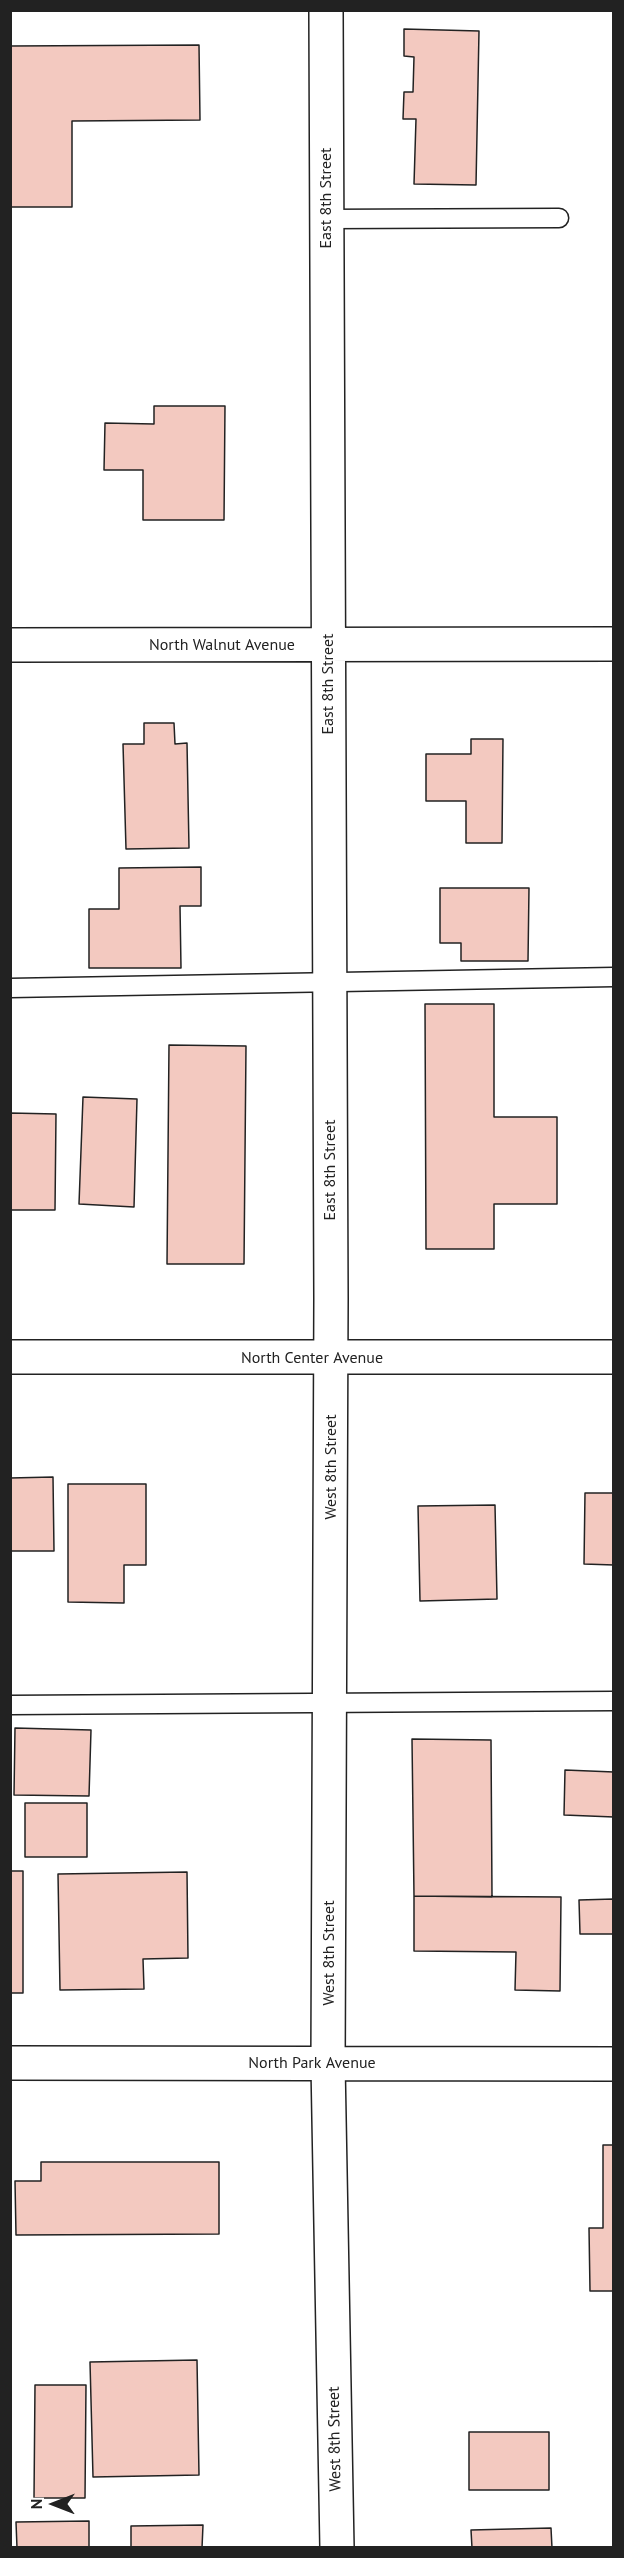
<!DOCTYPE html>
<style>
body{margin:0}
#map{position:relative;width:624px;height:2558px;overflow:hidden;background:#fff;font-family:"PT Sans",sans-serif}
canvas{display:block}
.frame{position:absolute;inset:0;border:12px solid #222;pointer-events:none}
.north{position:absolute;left:24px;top:2474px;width:60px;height:60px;-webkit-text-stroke:4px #fff;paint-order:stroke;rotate:270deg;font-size:16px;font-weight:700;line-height:24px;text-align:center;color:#222}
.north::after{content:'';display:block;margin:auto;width:21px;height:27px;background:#222;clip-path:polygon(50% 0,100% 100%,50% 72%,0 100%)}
</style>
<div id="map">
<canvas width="624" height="2558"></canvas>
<div class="frame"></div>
<div class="north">N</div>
</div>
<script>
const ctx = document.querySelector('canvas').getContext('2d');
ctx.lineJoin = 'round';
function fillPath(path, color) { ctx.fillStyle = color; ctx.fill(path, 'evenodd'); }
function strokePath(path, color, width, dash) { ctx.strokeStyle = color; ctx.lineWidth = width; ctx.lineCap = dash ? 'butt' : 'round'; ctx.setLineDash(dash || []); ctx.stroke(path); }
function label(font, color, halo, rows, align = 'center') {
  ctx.font = font + ' "PT Sans",sans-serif'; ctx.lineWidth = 4.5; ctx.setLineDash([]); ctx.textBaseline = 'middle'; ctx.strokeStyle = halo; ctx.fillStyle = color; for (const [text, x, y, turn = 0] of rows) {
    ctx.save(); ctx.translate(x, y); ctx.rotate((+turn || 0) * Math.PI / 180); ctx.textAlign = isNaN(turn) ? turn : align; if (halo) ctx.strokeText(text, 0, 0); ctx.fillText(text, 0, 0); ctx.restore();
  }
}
const building = new Path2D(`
 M 404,29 L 479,31 L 476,185 L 414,184 L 416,119 L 403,119 L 404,92 L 413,92 L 414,57 L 404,56 Z
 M 199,45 L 200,120 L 72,121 L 72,207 L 10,207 L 10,46 Z
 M 154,406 L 225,406 L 224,520 L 143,520 L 143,470 L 104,470 L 105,423 L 154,424 Z
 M 144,723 L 174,723 L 175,744 L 187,743 L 189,848 L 126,849 L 123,744 L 144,744 Z
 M 471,739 L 503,739 L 502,843 L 466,843 L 466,801 L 426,801 L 426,754 L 471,754 Z
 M 201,867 L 201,906 L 180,906 L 181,968 L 89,968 L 89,909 L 119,909 L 119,868 Z
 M 440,888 L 529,888 L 528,961 L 461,961 L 461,943 L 440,943 Z
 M 425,1004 L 494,1004 L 494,1117 L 557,1117 L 557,1204 L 494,1204 L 494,1249 L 426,1249 Z
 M 169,1045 L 246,1046 L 244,1264 L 167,1264 Z
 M 83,1097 L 137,1099 L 134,1207 L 79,1204 Z
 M 10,1113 L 56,1114 L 55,1210 L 10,1210 Z
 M 53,1477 L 54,1551 L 10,1551 L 10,1478 Z
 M 68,1484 L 146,1484 L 146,1565 L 124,1565 L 124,1603 L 68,1602 Z
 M 585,1493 L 614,1493 L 614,1565 L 584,1564 Z
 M 495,1505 L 497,1599 L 420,1601 L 418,1506 Z
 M 15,1728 L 91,1730 L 89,1796 L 14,1795 Z
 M 412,1739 L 491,1740 L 492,1897 L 414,1896 Z
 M 565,1770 L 614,1772 L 614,1817 L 564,1815 Z
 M 25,1803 L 87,1803 L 87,1857 L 25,1857 Z
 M 10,1871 L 23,1871 L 23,1993 L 10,1993 Z
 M 187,1872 L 188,1958 L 143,1959 L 144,1989 L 60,1990 L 58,1874 Z
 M 414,1896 L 561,1897 L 560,1991 L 515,1990 L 516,1952 L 414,1951 Z
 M 614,1899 L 614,1934 L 580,1934 L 579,1900 Z
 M 603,2145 L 614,2145 L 614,2291 L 590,2291 L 589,2228 L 603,2228 Z
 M 41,2162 L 219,2162 L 219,2234 L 16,2235 L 15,2181 L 41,2181 Z
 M 197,2360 L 199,2475 L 93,2477 L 90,2362 Z
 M 35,2385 L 86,2385 L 85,2498 L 34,2498 Z
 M 469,2432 L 549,2432 L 549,2490 L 469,2490 Z
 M 89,2521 L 89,2548 L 17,2548 L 16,2522 Z
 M 203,2525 L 202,2548 L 131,2548 L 131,2526 Z
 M 551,2528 L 552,2548 L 472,2548 L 471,2530 Z`);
fillPath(building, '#f3c9c0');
strokePath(building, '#222', 1.5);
const service = new Path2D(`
 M 326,219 L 559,218
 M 10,988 L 614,977
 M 10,1705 L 614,1701`);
const minor = new Path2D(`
 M 326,10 L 331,1298 L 328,2064 L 337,2548
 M 10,645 L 614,644
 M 10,1357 L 614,1357
 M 10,2063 L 614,2064`);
strokePath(service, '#222', 21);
strokePath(minor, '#222', 36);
strokePath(service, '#fff', 18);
strokePath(minor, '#fff', 33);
label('16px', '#222', '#fff', [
 ["East 8th Street",326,198,-90],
 ["North Walnut Avenue",222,645],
 ["East 8th Street",328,684,-90],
 ["East 8th Street",330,1170,-90],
 ["North Center Avenue",312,1358],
 ["West 8th Street",331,1467,-90],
 ["West 8th Street",329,1953,-90],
 ["North Park Avenue",312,2063],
 ["West 8th Street",335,2439,-91]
]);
</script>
